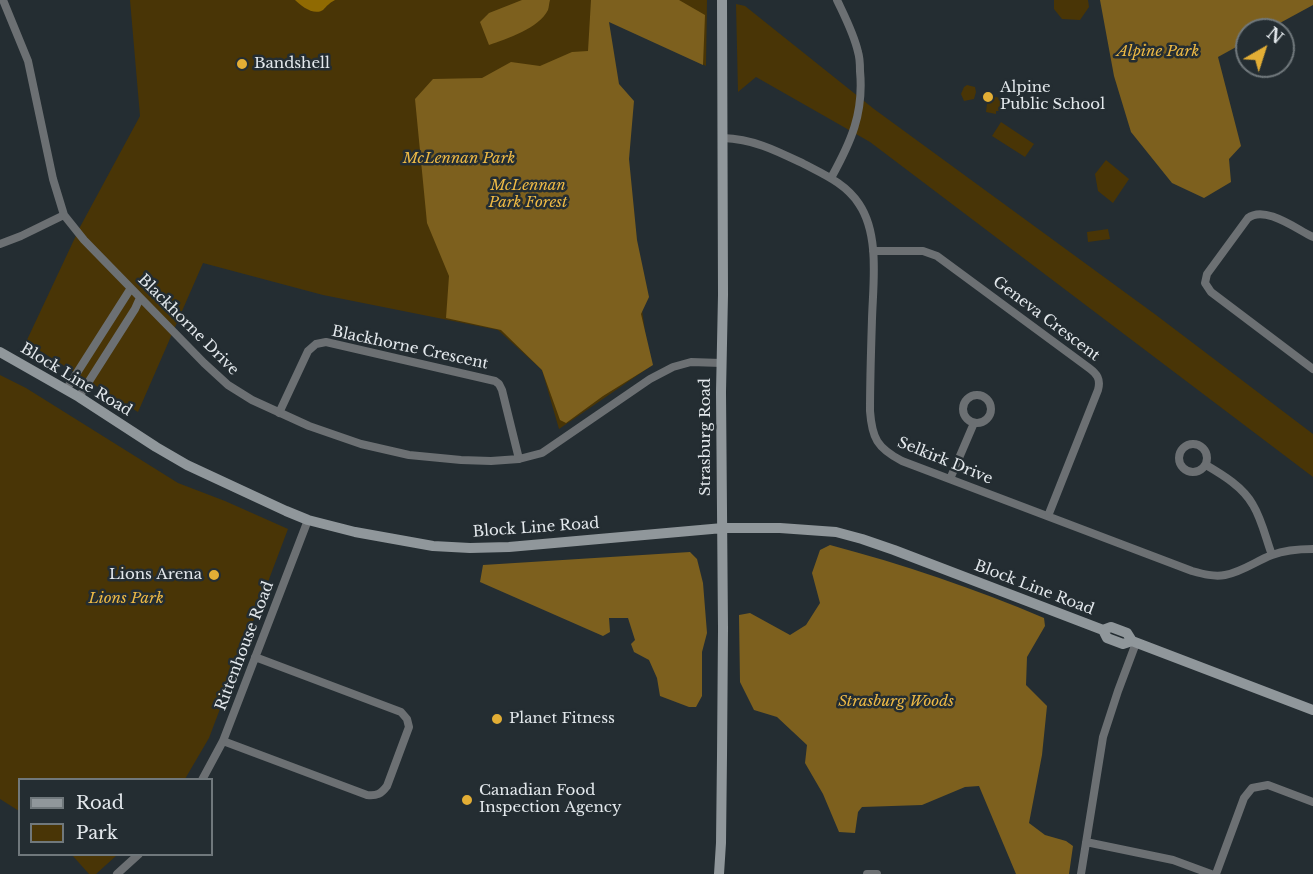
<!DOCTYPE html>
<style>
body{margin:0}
#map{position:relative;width:1313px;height:874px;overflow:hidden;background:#242d32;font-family:"Libre Baskerville",serif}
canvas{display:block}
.legend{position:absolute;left:18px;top:778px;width:195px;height:78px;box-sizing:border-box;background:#242d32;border:2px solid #70787c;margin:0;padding:8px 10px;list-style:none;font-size:18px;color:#e3e8ec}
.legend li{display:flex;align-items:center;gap:12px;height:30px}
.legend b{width:30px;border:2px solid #70787c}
.north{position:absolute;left:1235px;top:18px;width:60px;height:60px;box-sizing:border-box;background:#242d32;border:2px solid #70787c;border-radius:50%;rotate:39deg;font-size:16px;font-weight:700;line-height:24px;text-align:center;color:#e3e8ec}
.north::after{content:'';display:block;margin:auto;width:21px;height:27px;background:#e3ae35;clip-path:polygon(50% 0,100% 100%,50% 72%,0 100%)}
</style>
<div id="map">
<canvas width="1313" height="874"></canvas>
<ul class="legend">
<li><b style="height:8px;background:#90979b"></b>Road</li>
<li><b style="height:16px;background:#493506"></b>Park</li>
</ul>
<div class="north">N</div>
</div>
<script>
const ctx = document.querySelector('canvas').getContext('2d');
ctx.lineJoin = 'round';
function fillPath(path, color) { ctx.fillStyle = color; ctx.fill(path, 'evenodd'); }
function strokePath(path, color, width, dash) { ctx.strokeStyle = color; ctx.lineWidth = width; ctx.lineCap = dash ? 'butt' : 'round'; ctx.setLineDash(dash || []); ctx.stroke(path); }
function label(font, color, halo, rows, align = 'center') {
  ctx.font = font + ' "Libre Baskerville",serif'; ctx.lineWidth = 5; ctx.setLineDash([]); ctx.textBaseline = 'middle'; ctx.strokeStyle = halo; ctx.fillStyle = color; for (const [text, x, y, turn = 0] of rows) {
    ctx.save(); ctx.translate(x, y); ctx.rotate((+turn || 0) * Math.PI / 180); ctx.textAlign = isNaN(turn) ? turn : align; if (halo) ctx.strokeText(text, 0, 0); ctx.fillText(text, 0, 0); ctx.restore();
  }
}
fillPath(new Path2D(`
 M 130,0 L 707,0 L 706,66 L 605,16 L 609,71 L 648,353 L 651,366 L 559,429 L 542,370 L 498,330 L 323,295 L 203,263 L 138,412 L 26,342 L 80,227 L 140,116 Z
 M 1054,0 L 1088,0 L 1089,7 L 1080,20 L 1062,19 L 1054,9 Z
 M 736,4 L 745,6 L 874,109 L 1156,315 L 1313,434 L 1313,477 L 870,142 L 756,77 L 738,92 Z
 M 967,85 L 975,87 L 976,92 L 974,99 L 964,101 L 961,94 L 964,87 Z
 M 988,96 L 1002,98 L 1001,111 L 996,111 L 996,114 L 986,112 Z
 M 1001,122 L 1034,144 L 1025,157 L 992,136 Z
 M 1106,160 L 1129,179 L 1113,203 L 1098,191 L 1095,174 Z
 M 1108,229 L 1110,239 L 1088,242 L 1087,232 Z
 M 0,375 L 26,388 L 178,483 L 225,501 L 288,529 L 209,738 L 185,779 L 20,780 L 19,811 L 0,799 Z
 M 72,855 L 117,855 L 96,874 L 89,874 Z`), '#493506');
fillPath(new Path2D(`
 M 522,0 L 550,0 C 549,3 549,7 548,10 C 539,28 507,39 489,45 L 480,22 L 489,13 Z
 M 591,0 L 679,0 L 705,15 L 703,65 L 609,22 L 619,84 L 634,101 L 629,159 L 637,240 L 649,297 L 641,314 L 653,365 L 603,396 L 566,423 L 560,420 L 542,370 L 501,330 L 446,318 L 449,276 L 427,223 L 415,99 L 433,79 L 482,78 L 511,62 L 540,66 L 572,52 L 588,51 Z
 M 1100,0 L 1313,0 L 1313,5 L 1267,30 L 1247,30 L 1247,41 L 1218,57 L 1241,146 L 1229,159 L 1231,182 L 1204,198 L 1172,183 L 1131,132 L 1114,76 Z
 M 830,545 C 902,564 976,589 1044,618 L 1045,626 L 1027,657 L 1026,685 L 1047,706 L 1042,755 L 1029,823 L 1045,835 L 1066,841 L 1073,846 L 1069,874 L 1016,874 L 979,786 L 965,787 L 922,805 L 862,807 L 858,812 L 855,833 L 839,832 L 823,794 L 805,763 L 807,745 L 777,717 L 754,710 L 740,682 L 739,615 L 750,613 L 790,635 L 806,625 L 820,603 L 812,573 L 820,550 Z
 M 690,552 L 697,559 L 703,583 L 707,633 L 702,652 L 702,696 L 696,707 L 689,707 L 660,696 L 657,678 L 649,660 L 634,652 L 631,644 L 635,640 L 628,618 L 609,618 L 610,632 L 603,636 L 480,582 L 483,565 Z`), '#7d601e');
fillPath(new Path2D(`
 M 295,0 L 335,0 C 329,3 327,6 323,10 C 314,16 301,6 295,0 Z`), '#906a02');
strokePath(new Path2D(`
 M 3,0 L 28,61 L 53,179 L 64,215 L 84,240 L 204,363 L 228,385 L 252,400 L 309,426 L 361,444 L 409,455 L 461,460 L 491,461 L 519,459 L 542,453 L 650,379 L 673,367 L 691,362 L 721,363
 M 723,138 C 754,139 777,151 804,164 C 825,175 846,184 859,204 C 880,235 873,284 872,319 C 871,350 870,380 870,411 C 872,438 877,448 902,461 L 1192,571 C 1203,574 1214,577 1225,575 C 1242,572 1256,561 1272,555 C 1285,550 1299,549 1313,549
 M 831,178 C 851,142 864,113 860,71 C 860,65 860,58 858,52 C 854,34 845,17 837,0
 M 1313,237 C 1296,229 1265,205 1248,218 L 1207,274 L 1205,283 L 1211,292 L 1313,369
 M 0,244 L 21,236 L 64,215
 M 873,251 L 923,251 L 937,256 L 1089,368 C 1097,374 1101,379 1098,390 L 1048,516
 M 66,390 L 131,288
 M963 409a14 14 0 1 1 28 0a14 14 0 1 1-28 0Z
 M 79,397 L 135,309 L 140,298
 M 279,413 L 308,351 L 316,344 L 326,342 L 495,381 L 499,384 L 502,390 L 519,459
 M1179 458a14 14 0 1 1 28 0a14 14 0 1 1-28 0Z
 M 1206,465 C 1223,475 1243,487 1253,505 C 1262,520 1266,539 1272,555
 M 950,479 L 974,423
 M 223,741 L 367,795 C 377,796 381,794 387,786 L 409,727 L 407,719 L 401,712 L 255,657
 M 202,780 L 223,741 L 308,520
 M 1086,842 L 1173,860 L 1211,874
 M 117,874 L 139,854
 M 867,874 L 877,874
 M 1081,874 L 1103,737 L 1118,691 L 1136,643
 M 1216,874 L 1244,798 L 1252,788 L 1268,785 L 1313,802`), '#6c7073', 8);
strokePath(new Path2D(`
 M 0,352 L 79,397 L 156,447 L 187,465 L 286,511 L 308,520 L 355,532 L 433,546 L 470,548 L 509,547 L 723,528 L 780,528 L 836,532 L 862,539 L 894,550 L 1103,630 L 1107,638 L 1123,644 L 1132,641 L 1313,710
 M 1103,630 L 1111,627 L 1127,633 L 1132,641
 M 719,874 L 721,843 L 722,756 L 723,629 L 721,392 L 723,295 L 722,0`), '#90979b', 10);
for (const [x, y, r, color] of [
 [242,64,6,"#e3ae35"],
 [988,97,6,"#e3ae35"],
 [214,575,6,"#e3ae35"],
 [497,719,6,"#e3ae35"],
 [467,800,6,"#e3ae35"]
]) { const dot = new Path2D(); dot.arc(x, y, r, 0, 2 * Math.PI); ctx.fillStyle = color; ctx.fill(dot); strokePath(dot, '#242d32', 2); }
label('italic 15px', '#edb945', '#242d32', [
 ["Alpine Park",1158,52],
 ["McLennan Park",459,159],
 ["McLennan",528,186],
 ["Park Forest",528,203],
 ["Lions Park",126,599],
 ["Strasburg Woods",896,702]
]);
label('15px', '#e3e8ec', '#242d32', [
 ["Bandshell",254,64],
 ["Alpine",1000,88],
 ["Public School",1000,105],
 ["Lions Arena",202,575,"right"],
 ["Planet Fitness",509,719],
 ["Canadian Food",479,791],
 ["Inspection Agency",479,808]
], 'left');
label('15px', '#e3e8ec', '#242d32', [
 ["Geneva Crescent",1046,319,37],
 ["Blackhorne Drive",188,325,45],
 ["Blackhorne Crescent",410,348,12],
 ["Block Line Road",76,380,31],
 ["Strasburg Road",706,437,-90],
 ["Selkirk Drive",945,461,22],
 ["Block Line Road",536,528,-4],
 ["Block Line Road",1034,588,21],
 ["Rittenhouse Road",245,646,-69]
]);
</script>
